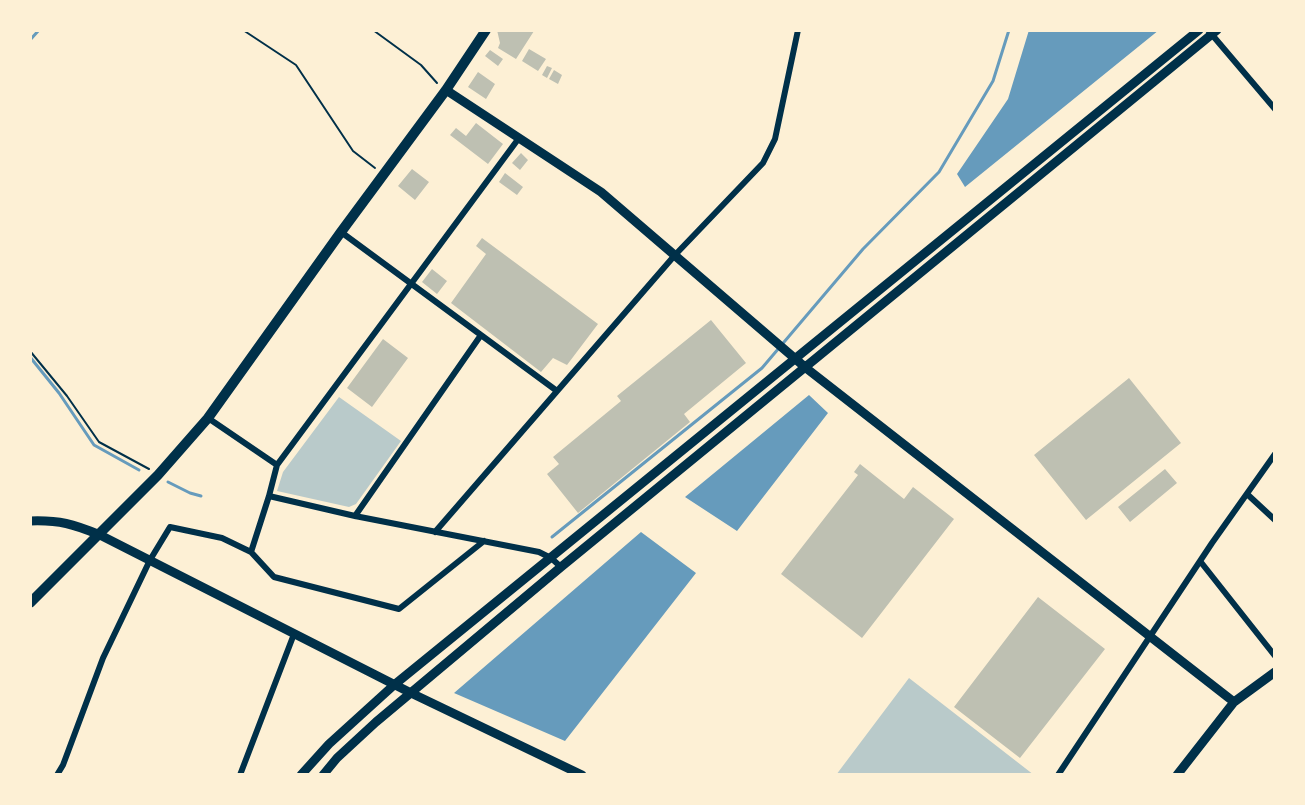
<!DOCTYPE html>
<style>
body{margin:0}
#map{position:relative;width:1305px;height:805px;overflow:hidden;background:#fdf0d5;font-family:Helvetica,sans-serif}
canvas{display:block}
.frame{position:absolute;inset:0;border:32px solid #fdf0d5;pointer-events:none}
</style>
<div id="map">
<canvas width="1305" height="805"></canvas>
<div class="frame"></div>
</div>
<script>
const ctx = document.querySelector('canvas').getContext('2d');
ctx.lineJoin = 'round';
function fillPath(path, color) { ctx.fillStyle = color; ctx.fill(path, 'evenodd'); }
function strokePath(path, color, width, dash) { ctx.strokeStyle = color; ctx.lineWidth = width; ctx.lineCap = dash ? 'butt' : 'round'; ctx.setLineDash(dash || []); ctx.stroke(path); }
fillPath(new Path2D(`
 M 339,397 L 401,441 L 356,504 L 349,507 L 277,491 L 283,472 Z
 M 909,678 L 1034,775 L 836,775 Z`), '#b9caca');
fillPath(new Path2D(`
 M 1029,30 L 1159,30 L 965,187 L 957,174 L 1008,99 Z
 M 809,395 L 828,413 L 737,531 L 685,497 Z
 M 641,532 L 696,573 L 565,741 L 454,693 Z`), '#669bbc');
strokePath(new Path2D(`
 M 30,40 L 39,30
 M 30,357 L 59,393 L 94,445 L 139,470
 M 168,482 L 190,493 L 201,496
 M 552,537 L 762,368 L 863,249 L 939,172 L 993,81 L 1009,30`), '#669bbc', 3);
fillPath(new Path2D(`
 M 497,30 L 532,30 L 534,31 L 516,59 L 498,48 L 500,43 Z
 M 529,49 L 546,59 L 538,71 L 522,61 Z
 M 490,50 L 503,59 L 498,66 L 485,56 Z
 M 547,66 L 552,68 L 547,78 L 542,75 Z
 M 554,70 L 562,75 L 558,84 L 549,79 Z
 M 478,72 L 495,84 L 486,99 L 468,87 Z
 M 476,123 L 503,144 L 488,164 L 450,135 L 456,128 L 466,136 Z
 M 521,153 L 528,160 L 520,170 L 512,163 Z
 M 412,169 L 429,182 L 415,200 L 398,186 Z
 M 505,173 L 523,187 L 517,195 L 499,182 Z
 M 482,238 L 598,324 L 567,365 L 553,358 L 541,372 L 451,303 L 486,254 L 476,246 Z
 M 432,269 L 447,281 L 437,294 L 422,282 Z
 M 711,320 L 746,363 L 684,414 L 690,422 L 578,513 L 547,474 L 559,464 L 553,457 L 621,401 L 617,396 Z
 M 383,339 L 408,358 L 372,407 L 347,388 Z
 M 1129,378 L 1181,443 L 1086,520 L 1034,455 Z
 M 860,464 L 904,499 L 913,487 L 954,519 L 862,638 L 781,574 L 858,475 L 854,472 Z
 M 1165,469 L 1177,483 L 1130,522 L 1118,507 Z
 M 1038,597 L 1105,649 L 1020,758 L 954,707 Z`), '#bec0b2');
strokePath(new Path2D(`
 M 243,30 L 296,65 L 353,151 L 375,168
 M 373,30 L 421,65 L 437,83
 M 30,351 L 67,396 L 99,442 L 149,469`), '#003049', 2);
strokePath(new Path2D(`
 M 1208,30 L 1275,109
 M 519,138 L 277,465 L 269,496 L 355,516 L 539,552 L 551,558 L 561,567
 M 341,232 L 557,391
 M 208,418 L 277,465
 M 1247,494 L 1275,520
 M 355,516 L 481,335
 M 435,532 L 675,255 L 763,163 L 775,139 L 798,30
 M 251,552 L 269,496
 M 1200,561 L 1275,656
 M 57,775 L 63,765 L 103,658 L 150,560 L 170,527 L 222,538 L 251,552 L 274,577 L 399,609 L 484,541
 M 240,775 L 294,634
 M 1058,775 L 1212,543 L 1275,454`), '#003049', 6);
strokePath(new Path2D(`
 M 446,90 L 601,192 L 806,368 L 1234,702
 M 30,521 C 60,520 73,524 100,535 L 411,693 L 582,775
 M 301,775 L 329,744 L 394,685 L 1199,30
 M 323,775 L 337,758 L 376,722 L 561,567 L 1217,30
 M 1177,775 L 1234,702 L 1275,672`), '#003049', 9);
strokePath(new Path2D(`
 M 30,603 L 158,475 L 208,418 L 341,232 L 446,90 L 486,30`), '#003049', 10);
</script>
